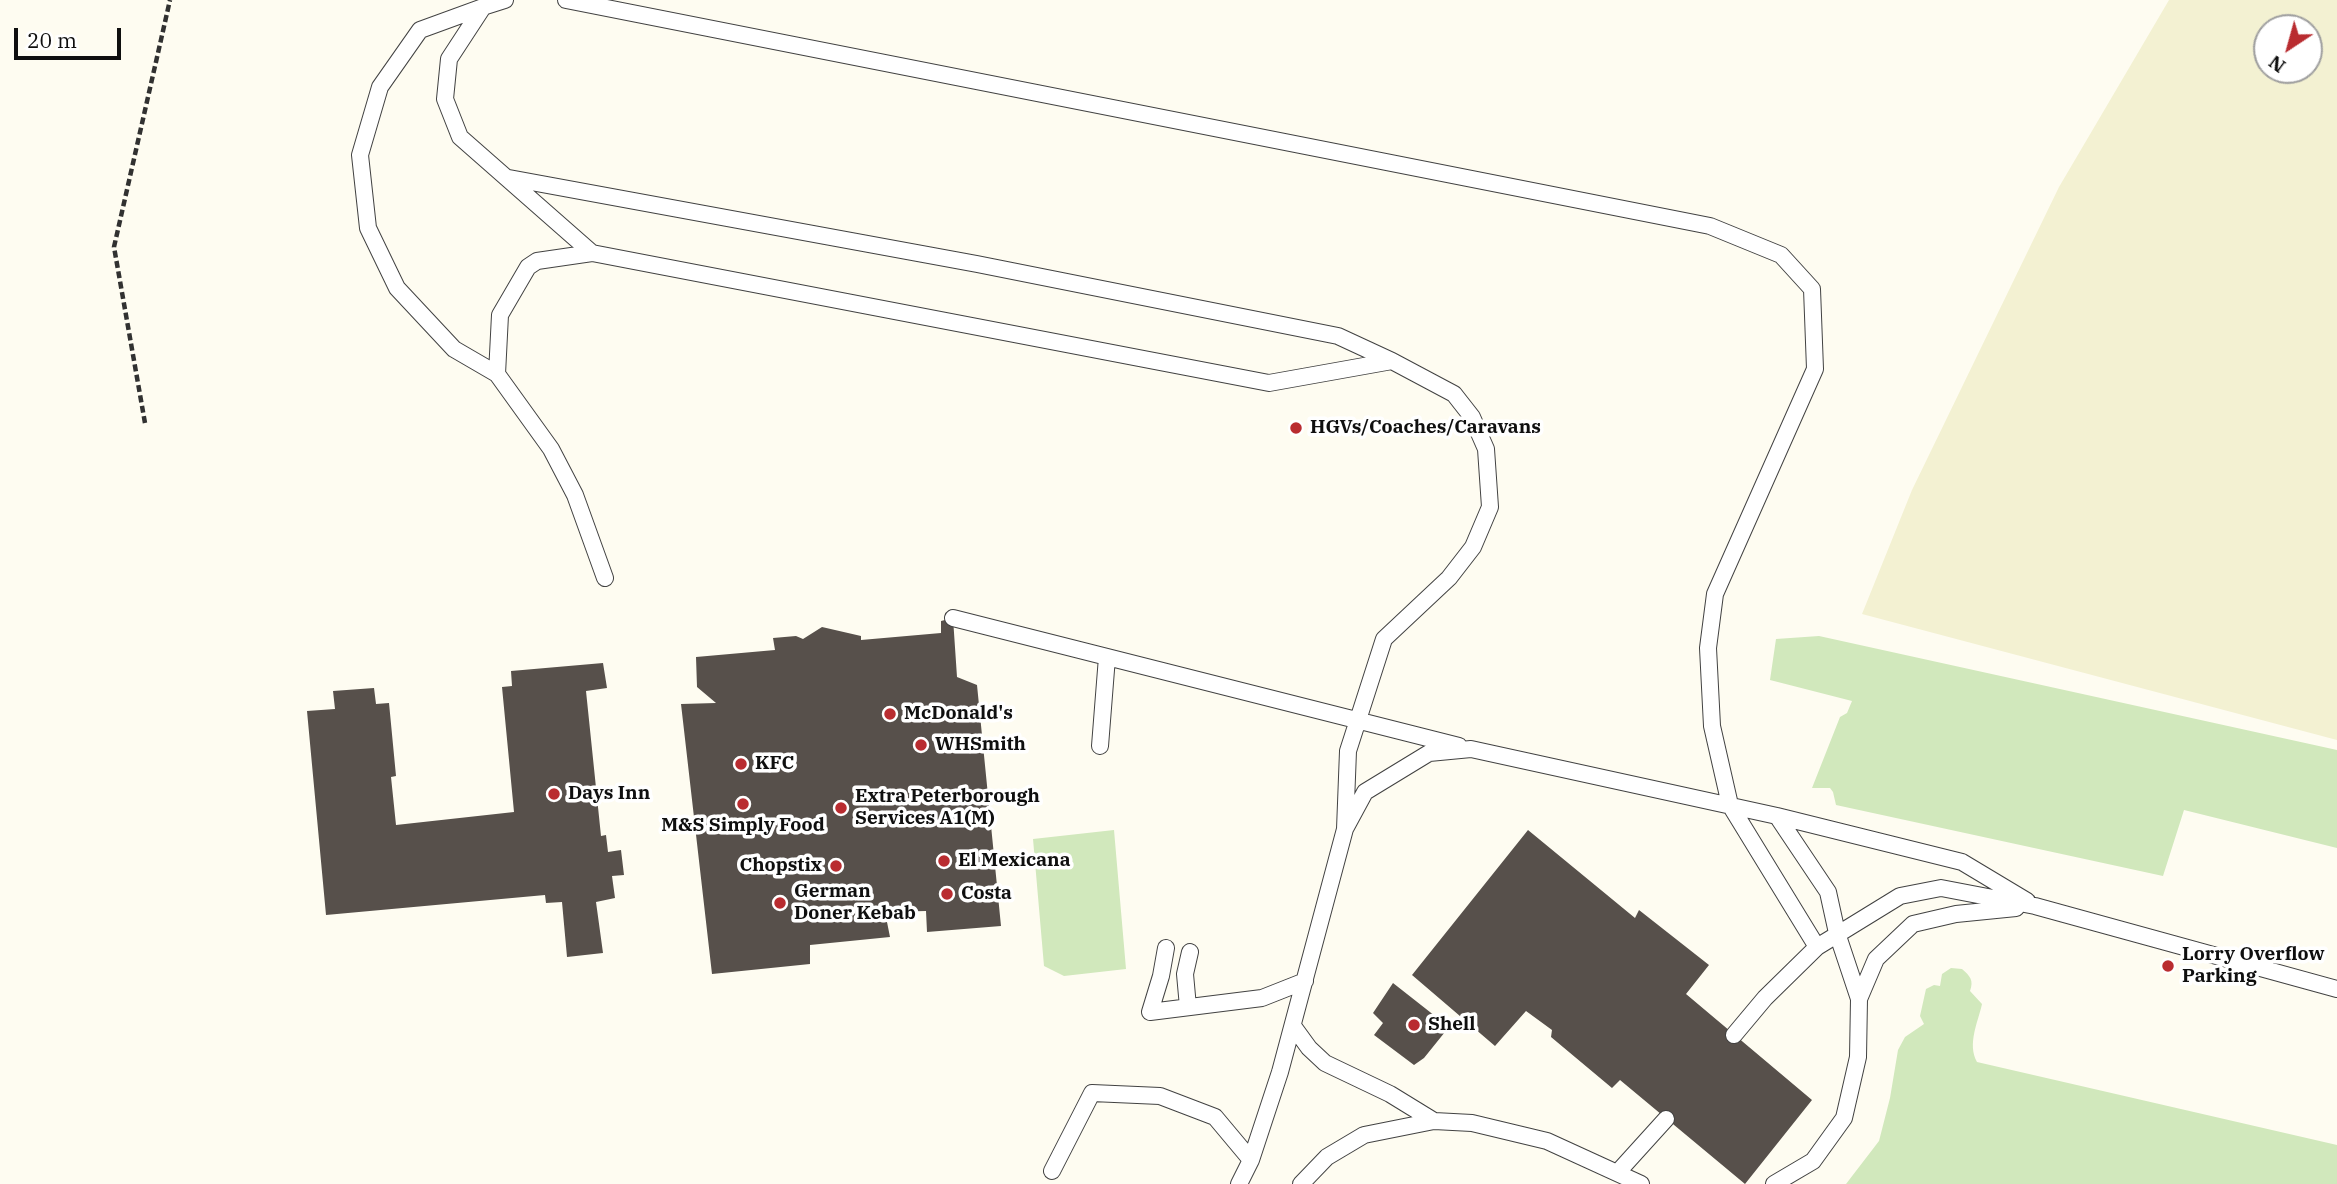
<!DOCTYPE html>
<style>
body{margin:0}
#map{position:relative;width:2337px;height:1184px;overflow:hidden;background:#fefcf1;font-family:"IBM Plex Serif",serif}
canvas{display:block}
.north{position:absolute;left:2253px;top:14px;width:70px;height:70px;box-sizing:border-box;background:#fff;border:2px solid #9f9f9f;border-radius:50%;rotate:216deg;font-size:19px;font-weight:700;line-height:28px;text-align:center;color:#0f0f0f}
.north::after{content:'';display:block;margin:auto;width:24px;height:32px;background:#b92c30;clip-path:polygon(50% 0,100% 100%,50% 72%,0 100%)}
.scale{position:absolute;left:14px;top:28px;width:107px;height:32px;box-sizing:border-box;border:4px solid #0f0f0f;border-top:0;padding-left:9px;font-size:21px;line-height:24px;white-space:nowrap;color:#0f0f0f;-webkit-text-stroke:5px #fff;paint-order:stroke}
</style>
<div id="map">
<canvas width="2337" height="1184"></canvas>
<div class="north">N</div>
<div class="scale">20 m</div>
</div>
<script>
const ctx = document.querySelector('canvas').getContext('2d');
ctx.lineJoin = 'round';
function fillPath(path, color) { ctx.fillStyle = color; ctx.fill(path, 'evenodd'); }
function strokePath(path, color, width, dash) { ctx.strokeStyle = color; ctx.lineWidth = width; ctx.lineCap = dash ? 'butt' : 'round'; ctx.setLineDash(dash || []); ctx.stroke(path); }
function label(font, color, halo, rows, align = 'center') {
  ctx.font = font + ' "IBM Plex Serif",serif'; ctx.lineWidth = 7; ctx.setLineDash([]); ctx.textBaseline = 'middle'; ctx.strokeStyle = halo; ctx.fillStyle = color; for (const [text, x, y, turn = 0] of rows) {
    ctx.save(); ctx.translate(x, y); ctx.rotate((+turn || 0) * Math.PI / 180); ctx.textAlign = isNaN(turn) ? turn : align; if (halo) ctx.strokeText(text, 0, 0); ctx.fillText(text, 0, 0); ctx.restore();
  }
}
fillPath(new Path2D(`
 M 2169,0 L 2337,0 L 2337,740 L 1862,614 L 1912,490 L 2059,187 ZM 2267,28 L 2309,28 L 2309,70 L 2267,70 Z`), '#f3f1d2');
fillPath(new Path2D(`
 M 1819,636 L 2337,750 L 2337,848 L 2184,810 L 2163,876 L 1836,805 L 1833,792 L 1830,788 L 1812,788 L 1840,717 L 1847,713 L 1852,701 L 1770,680 L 1776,639 Z
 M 1114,830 L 1126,969 L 1064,976 L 1044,966 L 1033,839 Z
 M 1951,968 L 1962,969 C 1970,976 1974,980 1970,991 L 1982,1004 C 1978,1022 1967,1044 1977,1062 L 2337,1145 L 2337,1184 L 1846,1184 L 1879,1141 L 1890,1098 L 1898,1050 L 1905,1037 L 1924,1024 L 1920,1016 L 1926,989 L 1934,985 L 1940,986 L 1942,974 Z`), '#d1e8bc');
fillPath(new Path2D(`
 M 953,618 L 957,677 L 977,685 L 1001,926 L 927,932 L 926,911 L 885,912 L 890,937 L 810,945 L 810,964 L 712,974 L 681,704 L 716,703 L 697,687 L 696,657 L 775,650 L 773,638 L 796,636 L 803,639 L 822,627 L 861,636 L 861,640 L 941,633 L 941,621 Z
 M 603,663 L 607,688 L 586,691 L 601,836 L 606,835 L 608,852 L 621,850 L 624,875 L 612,876 L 615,898 L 596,902 L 603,953 L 567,957 L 562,902 L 546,903 L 545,895 L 326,915 L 307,711 L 335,709 L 333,691 L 374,688 L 376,704 L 389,703 L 396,776 L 391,777 L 396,825 L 514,812 L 502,687 L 512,686 L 511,671 Z
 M 1528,830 L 1635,918 L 1639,910 L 1709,965 L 1686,994 L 1812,1100 L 1745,1184 L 1620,1080 L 1612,1088 L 1551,1037 L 1552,1030 L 1526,1011 L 1495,1046 L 1412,975 Z
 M 1393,983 L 1449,1027 L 1424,1058 L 1414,1065 L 1374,1035 L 1383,1023 L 1373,1013 Z`), '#57504b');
const service = new Path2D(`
 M 505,0 L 483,7 L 449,59 L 445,99 L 460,137 L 592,253 L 1269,383 L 1392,361 L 1454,394 L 1472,417 L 1486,449 L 1490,507 L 1473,547 L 1449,578 L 1384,639 L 1348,751 L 1345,829
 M 566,0 L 1710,226 L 1781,255 L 1812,289 L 1815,369 L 1715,594 L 1708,648 L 1712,726 L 1730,805 L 1817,947 L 1765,998 L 1734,1035
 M 483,7 L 420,30 L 380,87 L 360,155 L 368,228 L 397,288 L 454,349 L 497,374 L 551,449 L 575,495 L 605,578
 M 509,178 L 977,264 L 1338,336 L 1392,361
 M 497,374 L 500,315 L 528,267 L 537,261 L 592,253
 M 953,618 L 1459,746
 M 1100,746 L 1107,657
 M 1777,816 L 1962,862 L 2027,901
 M 1817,947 L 1900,896 L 1941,888 L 2035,906 L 2337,989
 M 1166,948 L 1161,976 L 1150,1012 L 1262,998 L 1305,981
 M 1859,999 L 1876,959 L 1913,924 L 1956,914 L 2016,908
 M 1188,1007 L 1185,974 L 1190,952
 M 1293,1026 L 1309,1048 L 1325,1063 L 1390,1094 L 1434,1121 L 1472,1123 L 1547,1141 L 1641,1184
 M 1052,1171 L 1092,1093 L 1160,1096 L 1215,1117 L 1251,1160
 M 1618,1172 L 1666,1119
 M 1239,1184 L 1251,1160 L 1280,1072 L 1345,829 L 1365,792 L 1429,753 L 1471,749 L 1777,816 L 1828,892 L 1837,933 L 1859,999 L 1858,1057 L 1844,1118 L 1813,1161 L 1774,1184
 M 1301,1184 L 1327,1157 L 1364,1135 L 1434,1121`);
strokePath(service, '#424242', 18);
strokePath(new Path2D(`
 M 145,423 L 114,247 L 170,0`), '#313131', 4.5, [7, 3.5]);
strokePath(service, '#fff', 16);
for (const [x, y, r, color] of [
 [1296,428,7,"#b92c30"],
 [890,714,7,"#b92c30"],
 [921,745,7,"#b92c30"],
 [741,764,7,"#b92c30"],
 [554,794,7,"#b92c30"],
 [743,804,7,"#b92c30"],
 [841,808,7,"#b92c30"],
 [944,861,7,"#b92c30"],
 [836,866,7,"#b92c30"],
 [947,894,7,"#b92c30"],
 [780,903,7,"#b92c30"],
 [2168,966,7,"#b92c30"],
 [1414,1025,7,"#b92c30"]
]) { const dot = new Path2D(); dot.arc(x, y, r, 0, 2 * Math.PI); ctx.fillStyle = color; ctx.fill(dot); strokePath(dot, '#fff', 2.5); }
label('bold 19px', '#0f0f0f', '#fff', [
 ["HGVs/Coaches/Caravans",1310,428],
 ["McDonald's",904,714],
 ["WHSmith",935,745],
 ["KFC",755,764],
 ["Days Inn",568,794],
 ["Extra Peterborough",855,797],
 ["Services A1(M)",855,819],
 ["M&S Simply Food",743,826,"center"],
 ["El Mexicana",958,861],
 ["Chopstix",822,866,"right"],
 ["German",794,892],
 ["Doner Kebab",794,914],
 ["Costa",961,894],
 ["Lorry Overflow",2182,955],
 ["Parking",2182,977],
 ["Shell",1428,1025]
], 'left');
</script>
